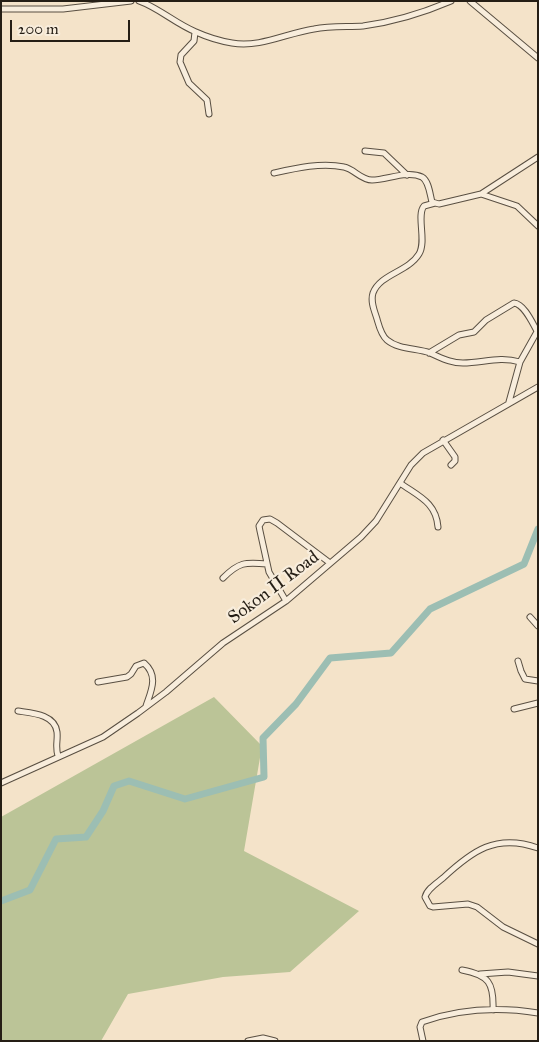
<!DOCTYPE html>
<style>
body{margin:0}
#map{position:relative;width:539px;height:1042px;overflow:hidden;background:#f4e3c9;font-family:"IM FELL Great Primer",serif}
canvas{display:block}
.frame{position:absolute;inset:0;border:2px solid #251e15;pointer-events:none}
.scale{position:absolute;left:10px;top:20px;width:120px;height:22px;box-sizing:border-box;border:2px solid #251e15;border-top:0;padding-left:6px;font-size:15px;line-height:18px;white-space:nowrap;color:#251e15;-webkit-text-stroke:4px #f8eddc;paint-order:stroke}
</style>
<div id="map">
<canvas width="539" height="1042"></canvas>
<div class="frame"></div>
<div class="scale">200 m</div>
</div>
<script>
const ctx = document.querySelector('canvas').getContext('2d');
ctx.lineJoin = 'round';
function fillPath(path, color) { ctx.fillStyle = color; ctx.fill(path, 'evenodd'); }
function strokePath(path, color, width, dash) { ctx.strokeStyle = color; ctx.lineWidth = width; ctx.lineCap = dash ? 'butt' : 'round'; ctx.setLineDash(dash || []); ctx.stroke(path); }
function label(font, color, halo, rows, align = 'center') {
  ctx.font = font + ' "IM FELL Great Primer",serif'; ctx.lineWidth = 4.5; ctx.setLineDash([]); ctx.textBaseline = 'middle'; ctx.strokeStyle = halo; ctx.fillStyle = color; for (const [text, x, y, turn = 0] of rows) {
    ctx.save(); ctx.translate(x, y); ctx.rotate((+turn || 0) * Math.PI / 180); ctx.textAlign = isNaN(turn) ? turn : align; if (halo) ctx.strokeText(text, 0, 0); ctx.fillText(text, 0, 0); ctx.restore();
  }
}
fillPath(new Path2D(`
 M 214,697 L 262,746 L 244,851 L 359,911 L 290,972 L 223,977 L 128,994 L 101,1041 L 1,1041 L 1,817 Z`), '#bbc497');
strokePath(new Path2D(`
 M 1,901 L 30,890 L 56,839 L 86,837 L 103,811 L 114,786 L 129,781 L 185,799 L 264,777 L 263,738 L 296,704 L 330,658 L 391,653 L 430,609 L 524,564 L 538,529`), '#9cbeb3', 7);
const minor = new Path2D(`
 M 139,1 C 159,8 176,24 196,32 C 207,37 220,41 232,43 C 260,48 287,33 314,29 C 330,26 347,27 363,26 C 393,22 423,13 451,1
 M 470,1 L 538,58
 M 1,9 L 63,9 L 131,1
 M 195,32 L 194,41 L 181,55 L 180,62 L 189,83 L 207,100 L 209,114
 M 365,151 L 384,153 L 407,175
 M 274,173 C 296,168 322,162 344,167 C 354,169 361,180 372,180 C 387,180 407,170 422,177 C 429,181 430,195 432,202 L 439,204 L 481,194 L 538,157
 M 481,194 L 517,206 L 538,226
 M 435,203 L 424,206 C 416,215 427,241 419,254 C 408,272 380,274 373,293 C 370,302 375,312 377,319 C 379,326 381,335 387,340 C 399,350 417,348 430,353 C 442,358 450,363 463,363 C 483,363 499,356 520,362
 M 429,353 L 459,335 L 474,332 L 486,320 L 514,303 C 524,304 532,322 537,331
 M 509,402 L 520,362 L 538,330
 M 443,440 L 455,457 L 455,461 L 451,465
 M 400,483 C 418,496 436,502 438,527
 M 223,578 C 239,562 245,562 267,564
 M 286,601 L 269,572 L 260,531 L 259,526 L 263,520 L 270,519 L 277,523 L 330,563
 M 530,617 L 538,626
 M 518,661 L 521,671 L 525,679 L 538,681
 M 98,682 L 127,677 L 131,674 L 136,666 L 144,663 C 159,676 151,691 146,706
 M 514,709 L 538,703
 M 18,711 C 31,713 55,714 57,732 C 58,741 55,746 58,756
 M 1,783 L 103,737 L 138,713 L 166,692 L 223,643 L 286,601 L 361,537 L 376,521 L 411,465 L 423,453 L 538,387
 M 538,848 C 496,833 472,851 443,878 C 437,883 427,889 425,897 L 430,906 L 433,907 L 468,904 L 477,907 L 503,927 L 538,944
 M 462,970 C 489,975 494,983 493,1010
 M 480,974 L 508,972 L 538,976
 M 248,1041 L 263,1038 L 275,1041
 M 423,1041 L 420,1027 L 422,1022 C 459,1009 500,1007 538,1013`);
strokePath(minor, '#594f42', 7);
strokePath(minor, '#f8eddc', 5);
label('18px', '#251e15', '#f8eddc', [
 ["Sokon II Road",274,588,-37]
]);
</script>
